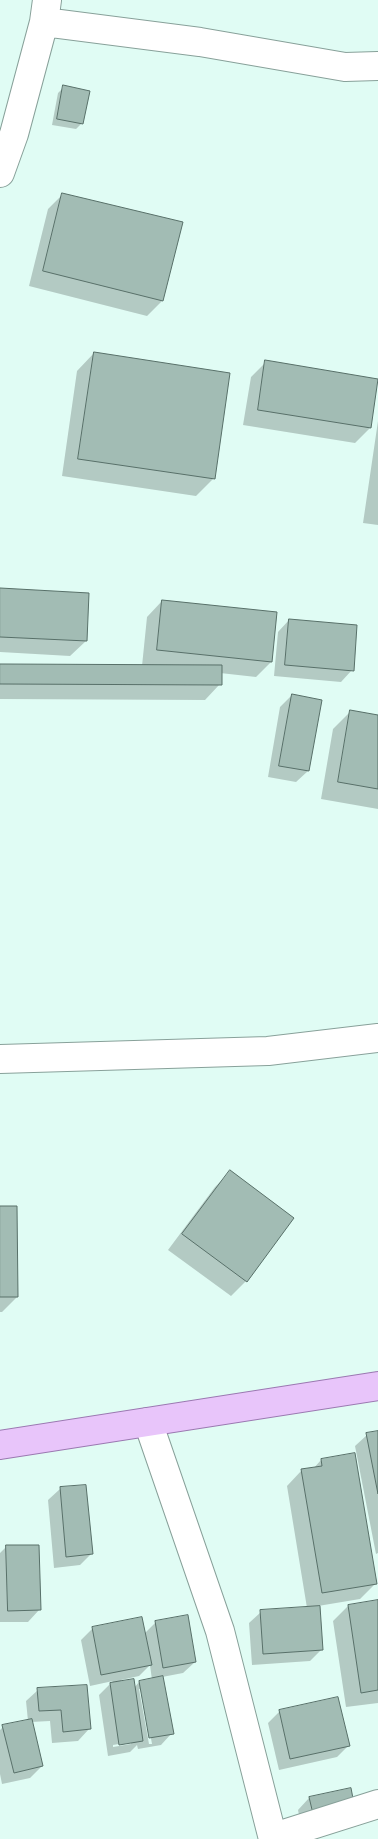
<!DOCTYPE html>
<style>
body{margin:0}
canvas{display:block;background:#e0fcf4}
</style>
<canvas width="378" height="1839"></canvas>
<script>
const ctx = document.querySelector('canvas').getContext('2d');
ctx.lineJoin = 'round';
function fillPath(path, color) { ctx.fillStyle = color; ctx.fill(path, 'evenodd'); }
function strokePath(path, color, width, dash) { ctx.strokeStyle = color; ctx.lineWidth = width; ctx.lineCap = dash ? 'butt' : 'round'; ctx.setLineDash(dash || []); ctx.stroke(path); }
fillPath(new Path2D(`
 M 64,87 L 82,123 L 76,129 L 52,125 L 58,93 Z
 M 63,194 L 162,301 L 147,316 L 29,286 L 48,209 Z
 M 94,353 L 213,479 L 196,496 L 62,476 L 77,371 Z
 M 266,362 L 377,380 L 370,428 L 355,443 L 243,425 L 251,377 Z
 M 378,421 L 378,525 L 363,523 Z
 M 0,589 L 86,641 L 70,656 L 0,652 Z
 M 162,601 L 276,613 L 271,662 L 256,677 L 220,673 L 220,684 L 205,700 L 0,699 L 0,665 L 142,666 L 147,617 Z
 M 289,620 L 352,670 L 341,682 L 274,676 L 278,632 Z
 M 292,695 L 308,771 L 296,782 L 268,777 L 280,707 Z
 M 350,712 L 378,716 L 378,809 L 321,799 L 333,729 Z
 M 230,1172 L 246,1281 L 231,1296 L 168,1250 L 215,1187 Z
 M 0,1208 L 17,1297 L 2,1312 L 0,1312 Z
 M 378,1432 L 378,1553 L 376,1554 L 355,1446 L 367,1435 Z
 M 321,1460 L 375,1584 L 360,1599 L 318,1606 L 322,1649 L 310,1661 L 252,1665 L 249,1623 L 261,1612 L 307,1608 L 287,1486 L 302,1470 L 313,1469 Z
 M 85,1487 L 91,1554 L 80,1565 L 54,1568 L 48,1500 L 60,1489 Z
 M 7,1546 L 39,1610 L 28,1622 L 0,1622 L 0,1553 Z
 M 378,1601 L 378,1703 L 346,1707 L 333,1621 L 348,1606 Z
 M 156,1622 L 195,1662 L 183,1673 L 162,1677 L 172,1733 L 161,1745 L 138,1749 L 137,1745 L 130,1752 L 108,1756 L 99,1695 L 113,1681 L 90,1686 L 81,1640 L 93,1628 L 144,1634 ZM 150,1665 L 152,1680 L 139,1682 L 134,1688 L 121,1682 L 121,1680 L 139,1676 ZM 139,1689 L 142,1689 L 152,1744 L 149,1744 ZM 131,1742 L 131,1744 L 113,1747 L 113,1745 Z
 M 38,1690 L 89,1729 L 78,1741 L 52,1743 L 50,1721 L 31,1722 L 42,1766 L 30,1778 L 2,1784 L 0,1774 L 0,1730 L 3,1727 L 28,1721 L 26,1701 Z
 M 337,1699 L 348,1746 L 337,1757 L 279,1770 L 268,1723 L 279,1712 Z
 M 350,1789 L 302,1829 L 298,1810 L 309,1798 Z`), '#0003');
const building = new Path2D(`
 M 63,85 L 90,91 L 83,124 L 57,119 Z
 M 62,193 L 183,222 L 163,301 L 43,271 Z
 M 94,352 L 230,373 L 215,479 L 78,459 Z
 M 265,360 L 378,379 L 371,428 L 258,410 Z
 M 0,588 L 89,593 L 87,641 L 0,637 Z
 M 162,600 L 277,612 L 272,662 L 157,650 Z
 M 289,619 L 357,625 L 354,671 L 285,665 Z
 M 0,664 L 222,665 L 222,685 L 0,684 Z
 M 292,694 L 322,700 L 309,771 L 279,766 Z
 M 350,710 L 378,715 L 378,789 L 338,782 Z
 M 230,1170 L 294,1218 L 247,1282 L 182,1234 Z
 M 0,1206 L 17,1206 L 18,1297 L 0,1297 Z
 M 378,1431 L 378,1494 L 366,1433 Z
 M 355,1453 L 377,1584 L 322,1593 L 301,1469 L 322,1466 L 321,1459 Z
 M 86,1485 L 93,1554 L 66,1557 L 60,1487 Z
 M 6,1545 L 39,1545 L 41,1610 L 8,1611 Z
 M 378,1600 L 378,1690 L 361,1693 L 348,1605 Z
 M 320,1606 L 323,1650 L 263,1654 L 260,1610 Z
 M 188,1615 L 196,1662 L 163,1668 L 155,1621 Z
 M 142,1617 L 152,1665 L 101,1675 L 92,1627 Z
 M 163,1676 L 174,1734 L 149,1738 L 139,1681 Z
 M 134,1679 L 143,1741 L 119,1745 L 110,1683 Z
 M 87,1685 L 91,1729 L 63,1732 L 61,1710 L 39,1711 L 37,1688 Z
 M 338,1697 L 350,1746 L 290,1759 L 279,1710 Z
 M 32,1719 L 43,1766 L 14,1773 L 2,1725 Z
 M 351,1788 L 355,1809 L 314,1818 L 309,1797 Z`);
fillPath(building, '#a2bcb4');
strokePath(building, '#587069', 1);
const minor = new Path2D(`
 M 44,22 L 200,42 L 345,67 L 378,66
 M 0,173 L 14,134 L 44,22 L 47,0
 M 0,1059 L 268,1051 L 378,1038
 M 148,1422 L 220,1631 L 273,1839
 M 274,1837 L 378,1804`);
const major = new Path2D(`
 M 0,1445 L 378,1386`);
strokePath(minor, '#88a19a', 30);
strokePath(major, '#9b79b1', 30);
strokePath(minor, '#fff', 28);
strokePath(major, '#e8c5fa', 28);
</script>
